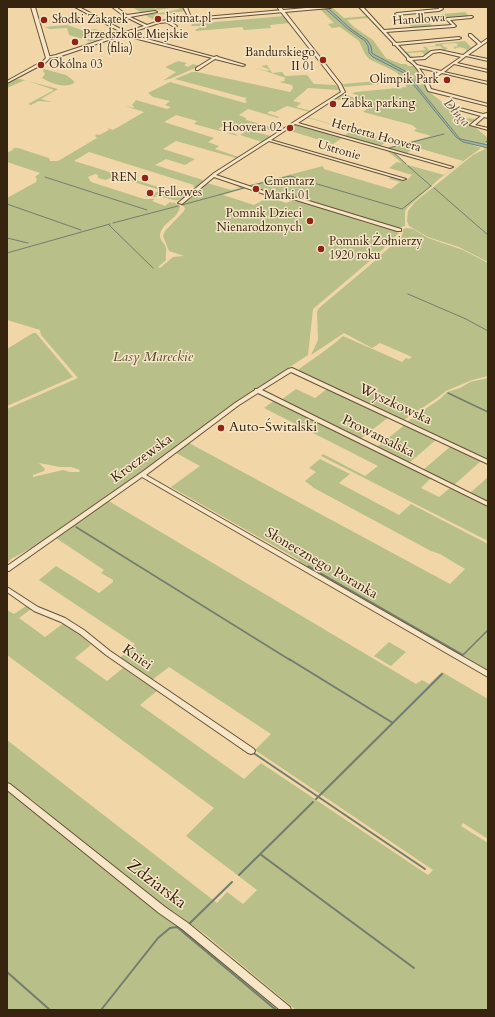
<!DOCTYPE html>
<meta charset="utf-8">
<style>
body{margin:0}
#map{position:relative;width:495px;height:1017px;overflow:hidden;background:#f1d7a7;font-family:Cardo,serif}
canvas{display:block}
.frame{position:absolute;inset:0;border:8px solid #37240f;pointer-events:none}
</style>
<div id="map">
<canvas width="495" height="1017"></canvas>
<div class="frame"></div>
</div>
<script>
const ctx = document.querySelector('canvas').getContext('2d');
ctx.lineJoin = 'round';
function fillPath(path, color) { ctx.fillStyle = color; ctx.fill(path, 'evenodd'); }
function strokePath(path, color, width, dash) { ctx.strokeStyle = color; ctx.lineWidth = width; ctx.lineCap = dash ? 'butt' : 'round'; ctx.setLineDash(dash || []); ctx.stroke(path); }
function label(font, color, halo, rows, align = 'center') {
  ctx.font = font + ' Cardo,serif'; ctx.lineWidth = 3; ctx.setLineDash([]); ctx.textBaseline = 'middle'; ctx.strokeStyle = halo; ctx.fillStyle = color; for (const [text, x, y, turn = 0] of rows) {
    ctx.save(); ctx.translate(x, y); ctx.rotate((+turn || 0) * Math.PI / 180); ctx.textAlign = isNaN(turn) ? turn : align; if (halo) ctx.strokeText(text, 0, 0); ctx.fillText(text, 0, 0); ctx.restore();
  }
}
fillPath(new Path2D(`
 M 132,7 L 153,7 L 157,10 L 151,12 L 154,14 L 180,9 L 176,7 L 158,10 L 154,7 L 181,7 L 185,11 L 158,15 L 157,17 L 159,19 L 152,19 Z
 M 336,7 L 333,8 L 344,18 L 367,16 L 369,18 L 347,20 L 354,27 L 373,40 L 386,58 L 401,64 L 410,64 L 406,64 L 408,66 L 414,66 L 420,73 L 414,74 L 422,84 L 425,85 L 428,91 L 465,120 L 469,118 L 474,119 L 481,116 L 473,122 L 469,122 L 488,138 L 488,145 L 486,145 L 487,144 L 486,143 L 484,145 L 460,139 L 405,71 L 375,55 L 372,53 L 371,46 L 367,40 L 351,29 L 328,8 Z
 M 325,8 L 348,29 L 365,41 L 368,46 L 368,50 L 379,60 L 403,71 L 456,137 L 461,141 L 481,148 L 439,179 L 408,207 L 405,211 L 405,226 L 398,228 L 298,197 L 287,195 L 279,196 L 247,186 L 323,166 L 324,169 L 327,170 L 391,189 L 400,182 L 389,179 L 391,176 L 406,181 L 412,175 L 389,168 L 397,162 L 402,163 L 386,150 L 394,153 L 408,165 L 444,175 L 463,161 L 415,147 L 406,154 L 386,148 L 431,136 L 414,131 L 416,129 L 427,131 L 417,129 L 412,125 L 363,112 L 368,108 L 336,99 L 345,93 C 349,96 353,99 358,96 L 352,93 L 356,92 L 407,87 L 403,82 L 345,87 L 342,84 L 402,79 L 396,72 L 369,59 L 365,54 L 359,41 L 340,27 L 332,28 L 328,24 L 334,23 L 320,9 L 309,10 Z
 M 465,12 L 469,16 L 428,21 L 433,27 L 414,29 L 401,18 Z
 M 284,16 L 290,23 L 270,25 L 271,28 L 244,30 L 242,27 L 196,31 L 195,30 L 203,26 L 191,26 L 192,24 Z
 M 67,25 L 85,31 L 95,29 L 106,32 L 115,31 L 120,33 L 103,40 L 97,37 L 100,36 L 95,34 L 86,37 L 101,40 L 86,42 L 89,41 L 69,35 L 67,28 L 50,29 L 45,27 Z
 M 465,41 L 471,47 L 475,46 L 466,51 L 466,49 L 459,47 L 454,49 L 454,46 L 456,47 L 458,45 L 456,43 L 442,44 L 444,47 L 448,48 L 444,51 L 440,49 L 443,49 L 440,46 L 426,47 L 431,52 L 425,56 L 422,52 L 408,53 L 411,56 L 414,57 L 411,58 L 404,52 L 426,50 L 423,47 L 436,46 L 435,44 Z
 M 178,61 L 187,63 L 184,65 L 188,67 L 193,64 L 200,66 C 191,69 171,80 164,80 L 176,72 L 165,67 Z
 M 267,65 L 272,73 L 282,72 L 285,76 L 307,75 L 314,84 L 336,85 L 339,90 L 308,88 L 293,101 L 301,103 L 296,107 L 311,111 L 310,112 L 287,106 L 275,112 L 270,111 L 267,113 L 279,117 L 278,118 L 248,109 L 239,115 L 246,118 L 246,120 L 282,130 L 277,132 L 260,128 L 255,132 L 271,136 L 262,142 L 240,135 L 248,130 L 226,124 L 218,129 L 236,134 L 238,136 L 194,124 L 197,121 L 176,115 L 164,122 L 214,138 L 208,142 L 219,146 L 215,149 L 239,157 L 236,158 L 176,141 L 163,149 L 195,159 L 185,165 L 166,159 L 155,165 L 203,180 L 202,181 L 204,182 L 197,187 L 193,187 L 194,185 L 89,152 L 74,161 L 181,194 L 189,189 L 194,190 C 178,203 179,202 160,196 L 166,192 L 162,191 L 155,196 L 158,197 L 145,197 L 148,195 L 151,196 L 160,190 L 114,176 L 106,180 L 98,178 L 98,175 L 95,174 L 88,177 L 91,182 L 144,199 L 155,199 L 152,201 L 165,206 L 170,202 L 173,203 L 173,202 L 180,206 C 179,219 161,222 160,236 C 160,240 164,243 166,247 C 167,251 165,256 166,260 L 158,267 L 160,268 L 173,257 L 184,256 L 169,251 L 163,236 L 165,231 L 184,211 L 185,208 L 181,204 L 207,183 L 231,190 L 240,188 L 235,185 L 246,188 L 223,195 L 254,205 L 269,197 L 286,203 L 294,200 L 301,201 L 354,217 L 363,222 L 393,230 L 399,233 L 378,254 L 313,309 L 308,355 L 227,408 L 171,451 L 33,547 L 11,559 L 7,564 L 7,409 L 78,378 L 41,335 L 40,330 L 7,320 L 7,198 L 36,182 L 37,179 L 35,177 L 40,173 L 7,162 L 7,153 L 14,149 L 13,148 L 18,148 L 49,158 L 50,161 L 58,161 L 97,138 L 95,136 L 97,134 L 99,135 L 109,130 L 107,128 L 113,130 L 144,112 L 125,106 L 135,108 L 132,105 L 136,100 L 167,109 L 171,107 L 165,105 L 170,101 L 153,97 L 148,93 L 170,82 L 245,103 L 247,102 L 245,100 L 247,98 L 242,97 L 175,79 L 192,72 L 197,72 L 290,92 L 293,88 L 292,85 L 279,82 L 285,81 L 284,79 L 286,78 L 253,67 L 267,71 L 270,70 L 261,66 ZM 39,463 L 60,467 L 71,467 L 80,470 L 79,472 L 70,472 L 63,470 L 33,477 L 33,475 L 44,471 L 45,469 Z
 M 44,69 L 66,75 L 74,81 L 74,83 C 64,89 51,83 42,78 L 45,74 L 43,71 Z
 M 17,78 L 15,80 L 19,79 L 20,79 L 24,80 L 58,89 L 41,99 L 52,102 L 39,101 L 31,105 L 28,104 L 54,90 L 25,80 L 7,88 L 7,84 L 10,82 L 7,83 Z
 M 307,117 L 395,142 L 389,140 L 380,146 L 344,136 L 352,130 L 308,118 L 306,118 Z
 M 295,125 L 298,125 L 342,138 L 333,144 L 287,130 Z
 M 483,147 L 488,148 L 488,262 L 459,247 L 428,237 L 409,226 L 407,221 L 408,211 L 415,202 L 473,155 L 485,149 Z
 M 407,228 L 413,229 L 428,238 L 463,250 L 488,263 L 488,376 L 472,380 L 446,391 L 437,398 L 404,420 L 299,371 L 299,369 C 314,358 330,348 343,336 L 402,362 L 406,358 L 409,359 L 412,357 L 380,343 L 372,348 L 344,333 L 311,355 L 318,340 L 317,312 L 319,308 L 369,266 L 401,237 L 403,233 L 403,229 Z
 M 33,333 L 36,333 L 73,377 L 7,406 L 7,349 Z
 M 488,378 L 488,460 L 408,421 L 440,399 L 447,392 L 460,388 L 470,382 Z
 M 296,389 L 315,398 L 327,389 L 389,417 L 360,439 L 281,400 Z
 M 275,400 L 431,478 L 421,488 L 439,497 L 450,488 L 488,507 L 488,541 L 321,456 L 323,454 L 365,476 L 378,466 L 264,408 Z
 M 406,424 L 437,439 L 409,463 L 377,447 Z
 M 189,443 L 450,584 L 465,569 L 440,554 L 431,551 L 314,488 L 305,481 L 316,472 L 309,468 L 320,459 L 350,474 L 339,483 L 399,515 L 411,504 L 488,544 L 488,672 L 297,562 L 299,560 L 171,487 L 200,466 L 176,453 Z
 M 451,446 L 481,461 L 454,485 L 423,470 Z
 M 488,477 L 488,502 L 470,493 Z
 M 107,500 L 416,684 L 422,680 L 429,684 L 442,672 L 488,699 L 488,839 L 463,823 L 461,826 L 488,843 L 488,1010 L 296,1010 L 206,935 L 173,911 L 171,913 L 158,904 L 41,809 L 41,807 L 31,799 L 29,800 L 7,781 L 7,740 L 217,903 L 227,892 L 243,904 L 257,890 L 186,836 L 214,808 L 7,655 L 7,610 L 14,614 L 26,606 L 31,609 L 19,618 L 45,637 L 64,623 L 79,634 L 91,645 L 75,658 L 107,681 L 123,668 L 157,691 L 140,705 L 244,779 L 261,763 L 428,875 L 433,870 L 255,750 L 271,734 L 169,667 L 152,680 L 120,658 L 135,644 L 39,580 L 56,566 L 99,593 L 113,582 L 113,580 L 101,573 L 104,570 L 56,538 Z
 M 389,642 L 406,652 L 391,666 L 374,656 Z
 M 7,788 L 282,1010 L 7,1010 Z`), '#b8bf89');
const water = new Path2D(`
 M 325,8 L 328,8 L 351,29 L 367,40 L 371,46 L 372,53 L 375,55 L 405,71 L 460,139 L 488,145 L 488,148 L 463,142 L 456,137 L 404,73 L 373,57 L 369,53 L 368,46 L 365,41 L 348,29 Z`);
fillPath(water, '#9bb8ad');
strokePath(water, '#737d6e', 1);
strokePath(new Path2D(`
 M 486,142 L 488,140
 M 406,164 L 389,148 L 444,134
 M 408,166 L 431,186
 M 45,177 L 147,210
 M 249,186 L 290,176 L 402,209 L 431,186
 M 434,188 L 488,235
 M 7,204 L 81,230
 M 182,205 L 244,188
 M 113,223 L 178,206
 M 109,225 L 153,268
 M 7,238 L 28,243
 M 7,253 L 110,224
 M 408,294 L 466,319 L 488,331`), '#737d6e', 1);
strokePath(new Path2D(`
 M 448,393 L 488,412
 M 76,527 L 290,660
 M 308,566 L 463,655 L 488,630`), '#737d6e', 1.5);
strokePath(new Path2D(`
 M 289,659 L 393,723
 M 252,752 L 425,869
 M 316,799 L 442,674
 M 260,854 L 414,968
 M 239,875 L 313,802
 M 190,923 L 232,882
 M 7,972 L 50,1010
 M 101,1010 L 158,938 L 170,928 L 177,927 L 276,1010`), '#737d6e', 2);
const minor = new Path2D(`
 M 31,7 L 35,7 L 50,58 L 45,63 L 7,83 L 7,81 L 43,61 L 46,58 Z
 M 75,7 L 79,7 L 132,35 L 214,57 L 217,56 L 218,57 L 245,65 L 243,66 L 215,59 L 198,70 L 196,70 L 196,68 L 212,58 L 130,37 Z
 M 112,7 L 116,7 L 127,15 L 155,11 L 157,12 L 130,17 L 147,25 L 147,27 L 146,27 L 124,16 Z
 M 183,7 L 187,7 L 192,20 L 190,20 Z
 M 277,7 L 281,7 L 341,84 L 345,92 L 298,123 L 453,167 L 450,168 L 295,124 L 271,140 L 406,179 L 403,180 L 269,141 L 216,175 L 276,195 L 299,198 L 401,229 L 401,231 L 397,231 L 296,200 L 273,197 L 214,177 L 182,204 L 178,203 L 214,173 L 341,92 L 338,85 Z
 M 359,7 L 363,7 L 384,30 L 452,25 L 446,19 L 447,18 L 472,16 L 473,17 L 471,18 L 450,20 L 456,26 L 454,27 L 386,32 L 396,43 L 459,37 L 461,38 L 459,39 L 398,45 L 410,58 L 423,57 L 431,51 L 440,50 L 463,55 L 478,44 L 469,36 L 469,34 L 471,34 L 481,43 L 488,38 L 488,41 L 468,55 L 488,59 L 488,61 L 466,56 L 457,63 L 488,70 L 488,72 L 454,64 L 444,72 L 488,82 L 488,84 L 442,73 L 431,81 L 428,82 L 431,89 L 488,104 L 488,106 L 428,91 C 423,80 418,65 407,60 L 407,58 L 395,45 L 393,45 L 393,43 ZM 440,52 L 461,57 L 441,71 L 417,65 L 412,60 L 425,59 L 433,53 ZM 419,68 L 438,72 L 427,80 Z
 M 438,7 L 442,7 L 443,9 L 439,11 L 397,15 L 395,14 L 397,13 L 438,9 L 439,9 Z
 M 167,20 L 168,20 L 177,26 L 174,27 L 166,22 L 165,21 Z
 M 448,105 L 483,114 L 487,113 L 488,114 L 487,115 L 488,116 L 488,118 L 484,117 L 475,125 L 488,128 L 488,130 L 470,125 L 481,116 L 448,107 Z
 M 292,368 L 488,460 L 488,464 L 291,372 L 262,390 L 488,502 L 488,506 L 258,393 L 239,405 L 146,475 L 488,671 L 488,677 L 142,477 L 9,571 L 7,571 L 7,566 L 142,472 L 235,403 L 255,390 L 255,389 L 257,389 L 288,369 Z
 M 7,587 L 38,607 L 65,618 L 84,630 L 110,651 L 254,749 L 255,751 L 254,753 L 251,754 L 248,753 L 106,655 L 80,634 L 61,622 L 34,611 L 7,592 Z
 M 7,783 L 10,784 L 165,907 L 188,923 L 290,1007 L 291,1010 L 280,1010 L 182,929 L 159,913 L 7,790 Z`);
const tertiary = new Path2D(`
 M 317,7 L 332,7 L 330,8 L 159,23 L 58,57 L 48,58 L 46,57 L 56,55 L 159,21 Z`);
strokePath(minor, '#665135', 2);
strokePath(tertiary, '#665135', 2);
fillPath(minor, '#f6e5c6');
fillPath(tertiary, '#f6e5c6');
for (const [x, y, r, color] of [
 [158,19,4,"#8f2418"],
 [44,20,4,"#8f2418"],
 [75,42,4,"#8f2418"],
 [323,60,4,"#8f2418"],
 [41,65,4,"#8f2418"],
 [447,80,4,"#8f2418"],
 [333,104,4,"#8f2418"],
 [290,128,4,"#8f2418"],
 [145,178,4,"#8f2418"],
 [256,189,4,"#8f2418"],
 [150,193,4,"#8f2418"],
 [310,221,4,"#8f2418"],
 [321,249,4,"#8f2418"],
 [221,428,4,"#8f2418"]
]) { const dot = new Path2D(); dot.arc(x, y, r, 0, 2 * Math.PI); ctx.fillStyle = color; ctx.fill(dot); strokePath(dot, '#f6e5c6', 1.5); }
label('12px', '#37240f', '#f6e5c6', [
 ["bitmat.pl",166,19],
 ["Słodki Zakątek",52,20],
 ["Przedszkole Miejskie",83,35],
 ["nr 1 (filia)",83,49],
 ["Bandurskiego",315,53,"right"],
 ["II 01",315,67,"right"],
 ["Okólna 03",49,65],
 ["Olimpik Park",439,80,"right"],
 ["Żabka parking",341,104],
 ["Hoovera 02",282,128,"right"],
 ["REN",137,178,"right"],
 ["Cmentarz",264,182],
 ["Marki 01",264,196],
 ["Fellowes",158,193],
 ["Pomnik Dzieci",302,214,"right"],
 ["Nienarodzonych",302,228,"right"],
 ["Pomnik Żołnierzy",329,242],
 ["1920 roku",329,256]
], 'left');
label('12px', '#37240f', '#f6e5c6', [
 ["Handlowa",419,20,-4],
 ["Herberta Hoovera",376,136,16],
 ["Ustronie",339,151,16]
]);
label('italic 13px', '#55503e', '#f6e5c6', [
 ["Długa",456,113,48]
]);
label('italic 14px', '#574b2e', '#f6e5c6', [
 ["Lasy Mareckie",153,358]
]);
label('14px', '#37240f', '#f6e5c6', [
 ["Wyszkowska",395,405,25],
 ["Prowansalska",378,437,26],
 ["Kroczewska",142,459,-36],
 ["Słonecznego Poranka",321,564,30],
 ["Kniei",137,658,35]
]);
label('14px', '#37240f', '#f6e5c6', [
 ["Auto-Świtalski",229,428]
], 'left');
label('17px', '#37240f', '#f6e5c6', [
 ["Zdziarska",156,885,37]
]);
</script>
